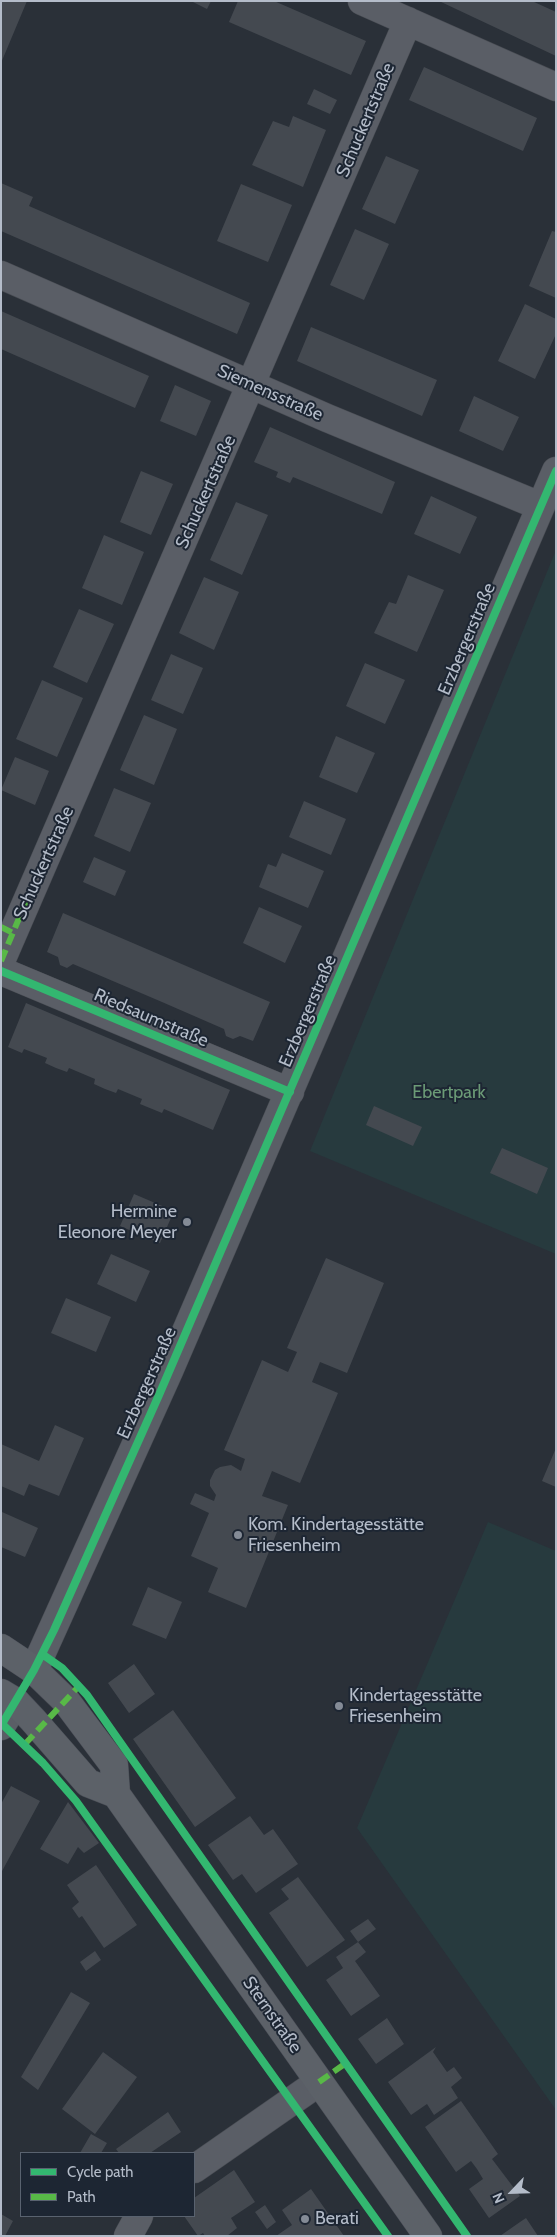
<!DOCTYPE html>
<meta charset="utf-8">
<style>
body{margin:0}
#map{position:relative;width:557px;height:2237px;overflow:hidden;background:#2a3038;font-family:Cabin,sans-serif}
canvas{display:block}
.frame{position:absolute;inset:0;border:2px solid #b4bcc9;pointer-events:none}
.legend{position:absolute;left:20px;top:2152px;width:175px;height:65px;box-sizing:border-box;background:#1d2633;border:1px solid #59626f;margin:0;padding:6px 9px;list-style:none;font-size:15px;color:#b4bcc9}
.legend li{display:flex;align-items:center;gap:10px;height:25px}
.legend b{width:25px;border:1px solid #59626f}
.north{position:absolute;left:487px;top:2167px;width:50px;height:50px;-webkit-text-stroke:4px #1d2633;paint-order:stroke;rotate:246deg;font-size:14px;font-weight:700;line-height:20px;text-align:center;color:#b4bcc9}
.north::after{content:'';display:block;margin:auto;width:18px;height:22px;background:#b4bcc9;clip-path:polygon(50% 0,100% 100%,50% 72%,0 100%)}
</style>
<div id="map">
<canvas width="557" height="2237"></canvas>
<div class="frame"></div>
<ul class="legend">
<li><b style="height:6px;background:#33b770"></b>Cycle path</li>
<li><b style="height:6px;background:#58b947"></b>Path</li>
</ul>
<div class="north">N</div>
</div>
<script>
const ctx = document.querySelector('canvas').getContext('2d');
ctx.lineJoin = 'round';
function fillPath(path, color) { ctx.fillStyle = color; ctx.fill(path, 'evenodd'); }
function strokePath(path, color, width, dash) { ctx.strokeStyle = color; ctx.lineWidth = width; ctx.lineCap = dash ? 'butt' : 'round'; ctx.setLineDash(dash || []); ctx.stroke(path); }
function label(font, color, halo, rows, align = 'center') {
  ctx.font = font + ' Cabin,sans-serif'; ctx.lineWidth = 4; ctx.setLineDash([]); ctx.textBaseline = 'middle'; ctx.strokeStyle = halo; ctx.fillStyle = color; for (const [text, x, y, turn = 0] of rows) {
    ctx.save(); ctx.translate(x, y); ctx.rotate((+turn || 0) * Math.PI / 180); ctx.textAlign = isNaN(turn) ? turn : align; if (halo) ctx.strokeText(text, 0, 0); ctx.fillText(text, 0, 0); ctx.restore();
  }
}
fillPath(new Path2D(`
 M 556,550 L 556,1254 L 310,1151 Z
 M 488,1522 L 556,1551 L 556,2110 L 357,1828 Z`), '#273a3e');
fillPath(new Path2D(`
 M 1,1 L 27,1 L 1,63 Z
 M 191,1 L 211,1 L 207,9 Z
 M 238,1 L 274,1 L 366,41 L 351,75 L 229,22 Z
 M 439,1 L 532,1 L 556,12 L 556,56 Z
 M 424,67 L 537,118 L 523,151 L 409,100 Z
 M 314,89 L 337,100 L 330,114 L 307,104 Z
 M 293,116 L 326,130 L 303,187 L 252,165 L 273,121 L 289,127 Z
 M 386,156 L 419,170 L 395,224 L 362,209 Z
 M 1,183 L 33,197 L 29,206 L 250,303 L 237,334 L 1,231 Z
 M 241,184 L 292,205 L 268,262 L 217,241 Z
 M 355,229 L 389,244 L 364,300 L 330,285 Z
 M 552,231 L 556,232 L 556,298 L 529,286 Z
 M 525,304 L 556,319 L 556,334 L 535,379 L 498,361 Z
 M 1,311 L 149,376 L 135,408 L 1,349 Z
 M 311,327 L 437,380 L 422,416 L 297,361 Z
 M 175,385 L 211,401 L 196,436 L 160,421 Z
 M 474,396 L 519,417 L 503,451 L 459,431 Z
 M 270,427 L 395,482 L 382,514 L 293,477 L 290,483 L 276,477 L 278,472 L 254,462 Z
 M 141,471 L 173,484 L 151,535 L 120,522 Z
 M 431,496 L 477,517 L 460,554 L 414,534 Z
 M 236,502 L 268,515 L 242,575 L 210,560 Z
 M 104,535 L 144,552 L 122,605 L 82,588 Z
 M 408,575 L 444,590 L 417,652 L 374,633 L 389,602 L 396,604 Z
 M 204,577 L 239,592 L 214,650 L 179,633 Z
 M 79,609 L 114,624 L 87,683 L 53,667 Z
 M 171,654 L 203,668 L 183,714 L 151,700 Z
 M 365,663 L 405,680 L 385,724 L 346,706 Z
 M 42,680 L 83,698 L 57,757 L 16,739 Z
 M 144,715 L 177,729 L 154,785 L 120,770 Z
 M 336,736 L 375,753 L 357,793 L 319,777 Z
 M 15,757 L 49,771 L 35,805 L 1,790 Z
 M 114,788 L 151,803 L 130,852 L 94,836 Z
 M 304,801 L 346,819 L 331,855 L 289,837 Z
 M 282,853 L 324,871 L 308,908 L 259,887 L 268,864 L 276,867 Z
 M 94,857 L 126,871 L 115,896 L 83,882 Z
 M 259,907 L 302,926 L 285,963 L 243,943 Z
 M 63,913 L 270,1002 L 253,1041 L 240,1036 L 233,1039 L 226,1036 L 224,1029 L 162,1002 L 73,964 L 67,968 L 60,965 L 58,957 L 47,952 Z
 M 26,1003 L 230,1090 L 213,1130 L 164,1109 L 162,1113 L 140,1104 L 142,1099 L 118,1089 L 116,1093 L 105,1089 L 94,1084 L 95,1079 L 69,1068 L 67,1072 L 56,1068 L 45,1063 L 47,1058 L 24,1049 L 22,1053 L 8,1047 Z
 M 374,1106 L 422,1127 L 413,1146 L 366,1125 Z
 M 502,1148 L 548,1168 L 537,1194 L 490,1173 Z
 M 134,1194 L 174,1211 L 160,1243 L 120,1226 Z
 M 111,1254 L 150,1271 L 136,1302 L 97,1284 Z
 M 326,1258 L 384,1283 L 347,1373 L 320,1362 L 312,1382 L 338,1393 L 300,1483 L 272,1471 L 262,1496 L 288,1505 L 246,1608 L 208,1592 L 218,1568 L 191,1556 L 209,1513 L 190,1504 L 195,1493 L 214,1501 L 216,1495 L 210,1486 L 210,1480 L 215,1470 L 220,1467 L 231,1465 L 241,1471 L 245,1459 L 224,1450 L 262,1360 L 288,1372 L 297,1352 L 287,1348 Z
 M 66,1298 L 111,1317 L 96,1352 L 51,1333 Z
 M 55,1425 L 84,1438 L 59,1496 L 29,1484 L 24,1496 L 1,1486 L 1,1444 L 39,1461 Z
 M 556,1448 L 556,1487 L 542,1481 Z
 M 2,1512 L 38,1528 L 25,1557 L 1,1547 Z
 M 148,1587 L 182,1602 L 166,1639 L 132,1625 Z
 M 134,1664 L 155,1694 L 129,1713 L 108,1683 Z
 M 173,1710 L 236,1798 L 195,1827 L 133,1739 Z
 M 11,1786 L 40,1801 L 1,1873 L 1,1804 Z
 M 68,1802 L 99,1843 L 84,1853 L 78,1847 L 68,1864 L 40,1849 Z
 M 250,1816 L 264,1835 L 273,1829 L 298,1864 L 256,1893 L 242,1874 L 233,1880 L 208,1845 Z
 M 96,1865 L 137,1925 L 104,1948 L 82,1916 L 79,1918 L 72,1908 L 79,1902 L 67,1885 Z
 M 298,1877 L 345,1940 L 307,1967 L 269,1913 L 289,1899 L 281,1889 Z
 M 368,1919 L 376,1929 L 358,1942 L 366,1952 L 355,1961 L 380,1996 L 351,2016 L 326,1980 L 343,1968 L 336,1957 L 358,1942 L 350,1931 Z
 M 95,1951 L 101,1960 L 86,1971 L 80,1962 Z
 M 71,1992 L 90,2003 L 38,2090 L 21,2077 Z
 M 387,2018 L 404,2044 L 376,2064 L 358,2039 Z
 M 436,2047 L 433,2052 L 447,2072 L 454,2067 L 462,2078 L 451,2087 L 458,2098 L 434,2115 L 427,2104 L 411,2115 L 388,2082 Z
 M 103,2052 L 137,2077 L 95,2134 L 62,2109 Z
 M 461,2101 L 498,2154 L 492,2159 L 520,2196 L 489,2218 L 469,2189 L 483,2179 L 477,2169 L 471,2161 L 456,2172 L 425,2127 Z
 M 168,2112 L 181,2132 L 150,2153 L 119,2153 L 116,2149 Z
 M 91,2134 L 107,2143 L 101,2153 L 80,2153 Z
 M 234,2170 L 255,2202 L 231,2218 L 237,2228 L 227,2236 L 205,2236 L 203,2233 L 198,2236 L 184,2216 L 194,2216 L 194,2198 Z
 M 311,2189 L 344,2236 L 276,2236 L 292,2225 L 282,2210 Z
 M 265,2205 L 276,2222 L 267,2229 L 255,2212 Z
 M 1,2214 L 13,2221 L 5,2236 L 1,2236 Z
 M 526,2218 L 538,2236 L 500,2236 L 520,2222 Z`), '#444950');
const minor = new Path2D(`
 M 362,1 L 556,87
 M 1,275 L 327,418 L 540,506
 M 1,961 L 408,21
 M 1,971 L 290,1092
 M 34,1670 L 169,1371 L 556,471
 M 1,1726 L 16,1702
 M 194,2169 L 319,2082
 M 128,2236 L 139,2216`);
const major = new Path2D(`
 M 1,1648 L 34,1670 L 66,1701 L 114,1765 L 116,1794 L 428,2236
 M 1,1693 L 16,1702 L 33,1720 L 88,1783 L 116,1794`);
strokePath(minor, '#484c53', 29);
strokePath(major, '#484c55', 29);
strokePath(minor, '#5a5e66', 28);
strokePath(major, '#5c6168', 28);
strokePath(new Path2D(`
 M 1,927 L 13,933
 M 1,961 L 28,897
 M 25,1744 L 79,1686
 M 319,2082 L 346,2063`), '#58b947', 6, [12, 6]);
strokePath(new Path2D(`
 M 1,971 L 290,1092
 M 42,1654 L 62,1668 L 87,1695 L 467,2236
 M 388,2236 L 76,1801 L 43,1763 L 2,1724 L 34,1670 L 54,1630 L 159,1395 L 556,471`), '#33b770', 8);
for (const [x, y, r, color] of [
 [187,1222,5,"#848b96"],
 [238,1535,5,"#848b96"],
 [339,1706,5,"#848b96"],
 [305,2219,5,"#848b96"]
]) { const dot = new Path2D(); dot.arc(x, y, r, 0, 2 * Math.PI); ctx.fillStyle = color; ctx.fill(dot); strokePath(dot, '#1d2633', 2); }
label('18px', '#b4bcc9', '#1d2633', [
 ["Schuckertstraße",366,120,-67],
 ["Siemensstraße",270,393,24],
 ["Schuckertstraße",206,492,-66],
 ["Erzbergerstraße",467,639,-67],
 ["Schuckertstraße",44,863,-66],
 ["Erzbergerstraße",308,1011,-67],
 ["Riedsaumstraße",151,1018,23],
 ["Erzbergerstraße",147,1383,-66],
 ["Sternstraße",272,2015,55]
]);
label('18px', '#6b9a76', '#1d2633', [
 ["Ebertpark",449,1093]
]);
label('18px', '#b4bcc9', '#1d2633', [
 ["Hermine",177,1212,"right"],
 ["Eleonore Meyer",177,1233,"right"],
 ["Kom. Kindertagesstätte",248,1525],
 ["Friesenheim",248,1546],
 ["Kindertagesstätte",349,1696],
 ["Friesenheim",349,1717],
 ["Berati",315,2219]
], 'left');
</script>
